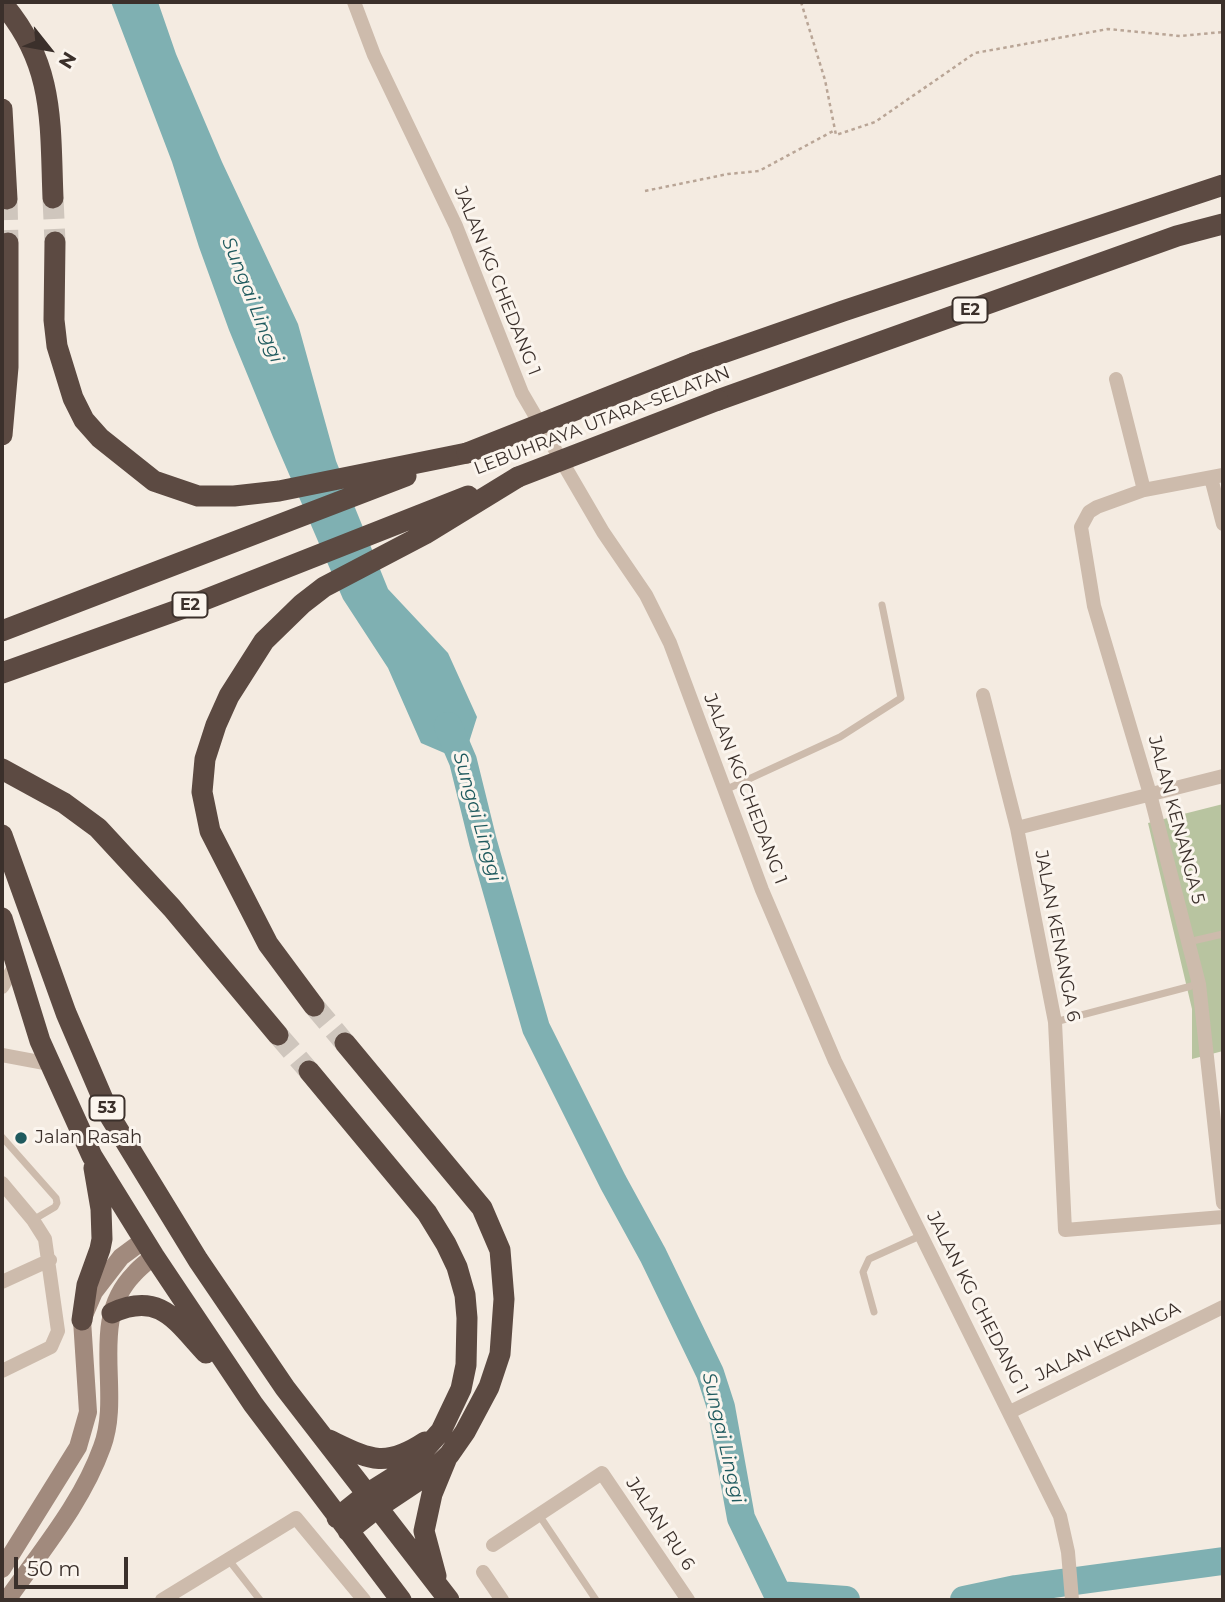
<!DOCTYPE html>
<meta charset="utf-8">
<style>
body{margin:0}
#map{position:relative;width:1225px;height:1602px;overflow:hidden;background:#f4ebe1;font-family:Montserrat,sans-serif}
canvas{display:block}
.frame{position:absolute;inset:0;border:4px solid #3b302b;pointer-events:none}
.north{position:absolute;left:14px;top:14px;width:70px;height:70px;-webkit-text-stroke:5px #fbf5ee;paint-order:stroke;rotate:121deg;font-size:19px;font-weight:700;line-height:28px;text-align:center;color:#3b302b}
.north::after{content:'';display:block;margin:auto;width:24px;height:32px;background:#3b302b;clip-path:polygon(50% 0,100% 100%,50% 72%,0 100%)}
.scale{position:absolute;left:14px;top:1557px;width:114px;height:32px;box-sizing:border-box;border:4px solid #3b302b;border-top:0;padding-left:9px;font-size:21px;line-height:24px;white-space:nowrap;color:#3b302b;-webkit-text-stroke:5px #fbf5ee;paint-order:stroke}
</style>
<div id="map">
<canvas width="1225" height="1602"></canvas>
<div class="frame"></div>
<div class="north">N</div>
<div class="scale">50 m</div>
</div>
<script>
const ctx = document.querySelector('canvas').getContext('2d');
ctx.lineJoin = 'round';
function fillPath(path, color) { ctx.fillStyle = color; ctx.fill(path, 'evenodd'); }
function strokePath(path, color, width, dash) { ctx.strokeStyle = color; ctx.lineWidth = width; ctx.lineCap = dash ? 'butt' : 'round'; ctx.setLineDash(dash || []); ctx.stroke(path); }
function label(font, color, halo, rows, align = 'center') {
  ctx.font = font + ' Montserrat,sans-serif'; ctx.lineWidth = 6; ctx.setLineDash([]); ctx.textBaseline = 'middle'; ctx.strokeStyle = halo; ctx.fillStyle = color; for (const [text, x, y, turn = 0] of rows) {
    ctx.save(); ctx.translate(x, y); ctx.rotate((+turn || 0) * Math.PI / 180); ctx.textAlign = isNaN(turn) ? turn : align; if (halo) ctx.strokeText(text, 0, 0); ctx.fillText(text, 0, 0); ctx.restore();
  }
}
fillPath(new Path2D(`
 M 1223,804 L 1223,1051 L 1192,1059 L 1192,1009 L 1148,823 Z`), '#b8c4a0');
fillPath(new Path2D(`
 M 111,2 L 158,2 L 176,54 L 222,162 L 298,324 L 336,461 L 388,589 L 448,653 L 477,717 L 463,761 L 421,743 L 388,668 L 343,599 L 273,437 L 229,330 L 199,247 L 172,162 Z`), '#7fb0b2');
strokePath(new Path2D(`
 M 448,726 L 463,761 L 483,842 L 536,1028 L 613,1182 L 653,1255 L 710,1373 L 721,1407 L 741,1518 L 778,1595 L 783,1600
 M 778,1595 L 846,1600
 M 964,1600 L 1016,1589 L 1223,1561`), '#7fb0b2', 28);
strokePath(new Path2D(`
 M 53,198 L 55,242
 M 7,199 L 8,243
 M 314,1006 L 345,1043
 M 278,1035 L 309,1071`), '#cfc6bd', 21, [21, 10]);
strokePath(new Path2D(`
 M 801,2 L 825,80 L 836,135 L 875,122 L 975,53 L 1108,29 L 1180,36 L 1223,32
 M 645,191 L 728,174 L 759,171 L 835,130`), '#b9a596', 2.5, [3.5, 3.5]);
strokePath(new Path2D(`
 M 725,790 L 840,737 L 901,698 L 882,605
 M 1188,942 L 1223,934
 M 1055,1022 L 1199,984
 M 2,1137 L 56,1198 L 57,1203 L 55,1207 L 33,1220
 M 874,1312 L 863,1272 L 869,1259 L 920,1236
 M 539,1515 L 596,1600
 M 228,1559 L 260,1600`), '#cdbbac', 7);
strokePath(new Path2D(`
 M 354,2 L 374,55 L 456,226 L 522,393 L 603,532 L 646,595 L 670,643 L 762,890 L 835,1061 L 1060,1516 L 1068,1552 L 1072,1600
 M 1116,379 L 1144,490
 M 1223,475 L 1144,490 L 1097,507 L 1089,512 L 1081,527 L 1094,606 L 1150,794 L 1199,984 L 1223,1203
 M 1211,478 L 1223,524
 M 983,695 L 1017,828 L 1055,1022 L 1065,1230 L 1223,1217
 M 1017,828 L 1223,776
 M 2,987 L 15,966
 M 2,1055 L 50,1064
 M 2,1183 L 33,1220 L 45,1239 L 58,1331 L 51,1347 L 2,1371
 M 2,1282 L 50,1260
 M 1010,1412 L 1223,1307
 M 493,1545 L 602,1473 L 688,1600
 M 483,1572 L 502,1600
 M 162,1600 L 296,1518 L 364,1600`), '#cdbbac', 14);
strokePath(new Path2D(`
 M 2,1569 L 78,1447 L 88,1412 L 82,1320 L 94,1292 L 121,1257 L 144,1240
 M 7,1600 C 41,1551 82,1503 102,1447 C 123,1391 87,1322 134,1274 C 140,1267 147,1262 154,1256`), '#a18a7d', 18);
strokePath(new Path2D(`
 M 2,3 C 55,64 50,123 53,198
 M 2,109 L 7,199
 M 55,242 L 54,320 L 57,346 L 73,398 L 84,420 L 100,438 L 154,481 L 198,496 L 234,496 L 279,491 L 467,453
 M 694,363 L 843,311 L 1223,185
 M 718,400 L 1177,236 L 1223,224
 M 2,435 L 8,367 L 8,243
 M 2,631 L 406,476
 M 2,673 L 189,606 L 468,496
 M 2,769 L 64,803 L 98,828 L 172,908 L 278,1035
 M 2,835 L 66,1013 L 111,1118 L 198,1260 L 285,1388 L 449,1600
 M 2,918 L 40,1041 L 92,1156 L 154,1256 L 253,1404 L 401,1600
 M 314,1006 L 268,944 L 210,831 L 202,792 L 205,759 L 216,725 L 229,696 L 264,641 L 302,604 L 324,587 L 425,534 L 518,477
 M 345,1043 L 482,1208 L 500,1250 L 504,1299 L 500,1354 L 489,1387 L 465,1432 L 449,1455 L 431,1472 L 377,1508 L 348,1531
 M 309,1071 L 427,1213 L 446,1244 L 457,1267 L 465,1295 L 467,1318 L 466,1365 L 461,1389 L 441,1431 L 407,1469 L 367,1494 L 337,1518
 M 112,1313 C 160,1291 176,1321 206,1353
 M 82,1320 L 87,1285 L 100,1249 L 102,1239 L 101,1209 L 94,1168
 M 329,1440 C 369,1459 384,1469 425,1442
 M 436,1576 L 424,1531 L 432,1494 L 446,1460`), '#5c4a42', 21);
strokePath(new Path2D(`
 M 467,453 L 694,363
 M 518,477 L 718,400`), '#5c4a42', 21);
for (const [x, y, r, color] of [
 [21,1138,7,"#1f5a5e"]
]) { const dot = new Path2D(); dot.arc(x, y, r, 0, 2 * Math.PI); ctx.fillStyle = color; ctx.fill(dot); strokePath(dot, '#fbf5ee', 2.5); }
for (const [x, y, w] of [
 [970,310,35],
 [190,605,35],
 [107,1108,35]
]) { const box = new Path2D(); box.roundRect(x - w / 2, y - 12.5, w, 25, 5); ctx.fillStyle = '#fbf5ee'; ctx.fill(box); strokePath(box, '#3b302b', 2); }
label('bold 16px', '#3b302b', null, [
 ["E2",970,310],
 ["E2",190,605],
 ["53",107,1108]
]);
label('18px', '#3b302b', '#fbf5ee', [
 ["JALAN KG CHEDANG 1",497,281,68],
 ["LEBUHRAYA UTARA–SELATAN",602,421,-21],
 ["JALAN KG CHEDANG 1",745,789,69],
 ["JALAN KENANGA 5",1176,820,75],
 ["JALAN KENANGA 6",1057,936,79],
 ["JALAN KG CHEDANG 1",977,1303,63],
 ["JALAN KENANGA",1108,1342,-26],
 ["JALAN RU 6",660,1524,56]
]);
label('18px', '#3b302b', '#fbf5ee', [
 ["Jalan Rasah",35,1138]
], 'left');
label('italic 19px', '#1f5a5e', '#fbf5ee', [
 ["Sungai Linggi",252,300,68],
 ["Sungai Linggi",477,817,74],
 ["Sungai Linggi",723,1438,77]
]);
</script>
